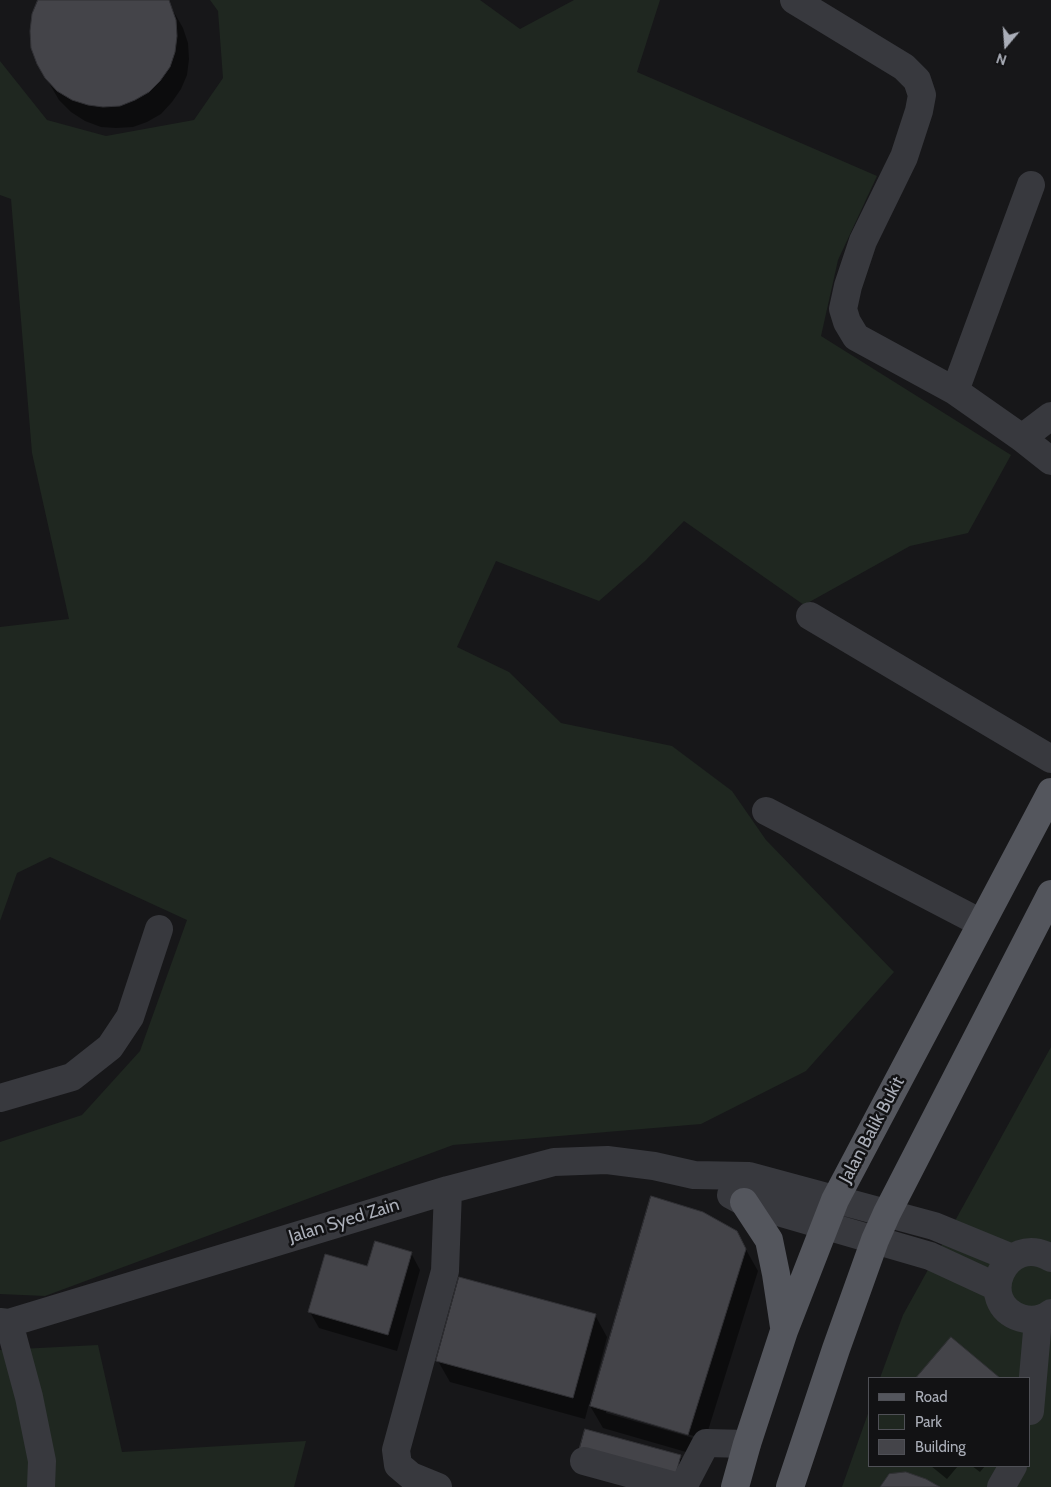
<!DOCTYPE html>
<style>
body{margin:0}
#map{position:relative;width:1051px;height:1487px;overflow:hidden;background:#171719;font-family:Cabin,sans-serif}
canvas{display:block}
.legend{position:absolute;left:868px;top:1377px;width:162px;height:90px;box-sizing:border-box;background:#121214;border:1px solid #4f5056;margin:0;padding:6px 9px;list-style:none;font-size:15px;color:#aaaeb8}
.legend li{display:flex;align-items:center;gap:10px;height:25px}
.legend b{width:25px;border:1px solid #4f5056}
.north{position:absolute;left:981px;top:20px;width:50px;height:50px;-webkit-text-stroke:4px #121214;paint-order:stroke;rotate:198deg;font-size:14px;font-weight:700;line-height:20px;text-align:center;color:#aaaeb8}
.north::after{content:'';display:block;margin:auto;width:18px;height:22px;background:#aaaeb8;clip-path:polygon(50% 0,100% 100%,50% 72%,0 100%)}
</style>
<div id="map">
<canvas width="1051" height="1487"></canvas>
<ul class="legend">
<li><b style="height:6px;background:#54565d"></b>Road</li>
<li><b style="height:14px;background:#1f2720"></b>Park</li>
<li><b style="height:14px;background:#444449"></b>Building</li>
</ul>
<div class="north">N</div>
</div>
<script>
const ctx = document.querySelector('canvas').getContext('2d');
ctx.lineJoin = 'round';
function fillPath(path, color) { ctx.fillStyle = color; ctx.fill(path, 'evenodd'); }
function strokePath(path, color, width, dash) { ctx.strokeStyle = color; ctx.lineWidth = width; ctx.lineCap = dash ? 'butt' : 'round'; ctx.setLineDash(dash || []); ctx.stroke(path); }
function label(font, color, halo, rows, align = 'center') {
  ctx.font = font + ' Cabin,sans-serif'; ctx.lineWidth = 5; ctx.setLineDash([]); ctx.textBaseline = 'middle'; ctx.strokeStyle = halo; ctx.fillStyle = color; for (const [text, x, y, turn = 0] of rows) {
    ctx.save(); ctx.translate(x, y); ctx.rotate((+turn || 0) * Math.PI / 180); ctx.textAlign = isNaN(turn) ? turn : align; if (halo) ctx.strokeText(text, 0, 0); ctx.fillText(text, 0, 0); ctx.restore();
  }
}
fillPath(new Path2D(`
 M 210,0 L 480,0 L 520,29 L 574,0 L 660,0 L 637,72 L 877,176 L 838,260 L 821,336 L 1011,455 L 968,533 L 910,546 L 804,605 L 684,521 L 645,561 L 599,601 L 496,561 L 457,647 L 509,672 L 561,723 L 672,746 L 732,791 L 766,840 L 894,972 L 806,1071 L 701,1124 L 453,1145 L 45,1296 L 0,1294 L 0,1142 L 82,1115 L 140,1051 L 187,920 L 50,857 L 17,873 L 0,921 L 0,627 L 69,619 L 32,453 L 11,199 L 0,195 L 0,61 L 47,120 L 106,136 L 194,120 L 223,78 L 218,11 Z
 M 1051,1047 L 1051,1487 L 842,1487 L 870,1408 L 870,1466 L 1030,1466 L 1030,1378 L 880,1378 L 903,1315 Z
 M 98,1345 L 122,1452 L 306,1441 L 294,1487 L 0,1487 L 0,1350 Z`), '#1f2720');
fillPath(new Path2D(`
 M 40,0 L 167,0 L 183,28 L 188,43 L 189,59 L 187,75 L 181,89 L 172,102 L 161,114 L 147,122 L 133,127 L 116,128 L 101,127 L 85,121 L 71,112 L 59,100 L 38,64 Z
 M 736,1232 L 758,1271 L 700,1456 L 603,1428 L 589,1404 L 585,1419 L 450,1382 L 438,1361 L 595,1315 L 607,1337 L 591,1398 L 593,1398 ZM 606,1410 L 694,1436 L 693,1438 L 606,1413 Z
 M 411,1253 L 420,1270 L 397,1351 L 319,1328 L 310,1312 L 368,1268 Z
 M 951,1339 L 998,1378 L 917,1378 Z
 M 680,1456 L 687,1467 L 681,1487 L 586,1461 Z
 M 931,1466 L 958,1466 L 947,1479 Z
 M 972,1466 L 985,1466 L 980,1472 Z`), '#0007');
const building = new Path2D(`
 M 38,0 L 169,0 L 176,20 L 177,36 L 175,52 L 170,67 L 160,81 L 149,92 L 135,100 L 120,106 L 103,107 L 88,105 L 72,100 L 57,91 L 45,78 L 37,64 L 31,48 L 30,31 L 32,14 Z
 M 651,1196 L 703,1212 L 737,1231 L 746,1249 L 688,1435 L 590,1406 Z
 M 375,1241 L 412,1252 L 388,1335 L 308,1312 L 325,1254 L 367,1266 Z
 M 459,1277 L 596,1314 L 573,1398 L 436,1361 Z
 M 951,1337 L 1000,1378 L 916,1378 Z
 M 585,1429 L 681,1455 L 675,1477 L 579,1451 Z
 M 906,1472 L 926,1479 L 940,1487 L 880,1487 L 889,1474 Z`);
fillPath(building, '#444449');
strokePath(building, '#313135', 1);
strokePath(new Path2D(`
 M 794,0 L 904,67 L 917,80 L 922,95 L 919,111 L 904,157 L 863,241 L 848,286 L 843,309 L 847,322 L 856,337 L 955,391 L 1022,438 L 1051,461
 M 955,391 L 1031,185
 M 1022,438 L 1051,416
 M 810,616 L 1051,759
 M 766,811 L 981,923
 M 0,1098 L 72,1077 L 110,1047 L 130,1017 L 159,929
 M 731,1195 L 744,1202 L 930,1256 L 997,1287
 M 1051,1258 C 1005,1231 974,1303 1021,1318 C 1031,1321 1042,1320 1051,1313
 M 0,1322 L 9,1323 L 448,1190 L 554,1162 L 607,1160 L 654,1166 L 694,1175 L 749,1176 L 934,1226 L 1012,1258
 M 9,1323 L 29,1397 L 42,1461 L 41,1487
 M 1030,1411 L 1038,1320
 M 584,1461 L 679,1487
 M 438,1487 L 411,1476 L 398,1465 L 396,1450 L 445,1271 L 448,1190
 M 683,1487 L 706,1443 L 747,1444
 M 1001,1487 L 1013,1466`), '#38393e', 28);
strokePath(new Path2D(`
 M 744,1202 L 769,1240 L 776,1274 L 784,1327
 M 735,1487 L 747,1444 L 784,1331 L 835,1200 L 1051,792
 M 790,1487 L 836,1349 L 875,1240 L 887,1213 L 1051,894`), '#54565d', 28);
label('18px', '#aaaeb8', '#121214', [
 ["Jalan Balik Bukit",872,1130,-62],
 ["Jalan Syed Zain",344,1221,-17]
]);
</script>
